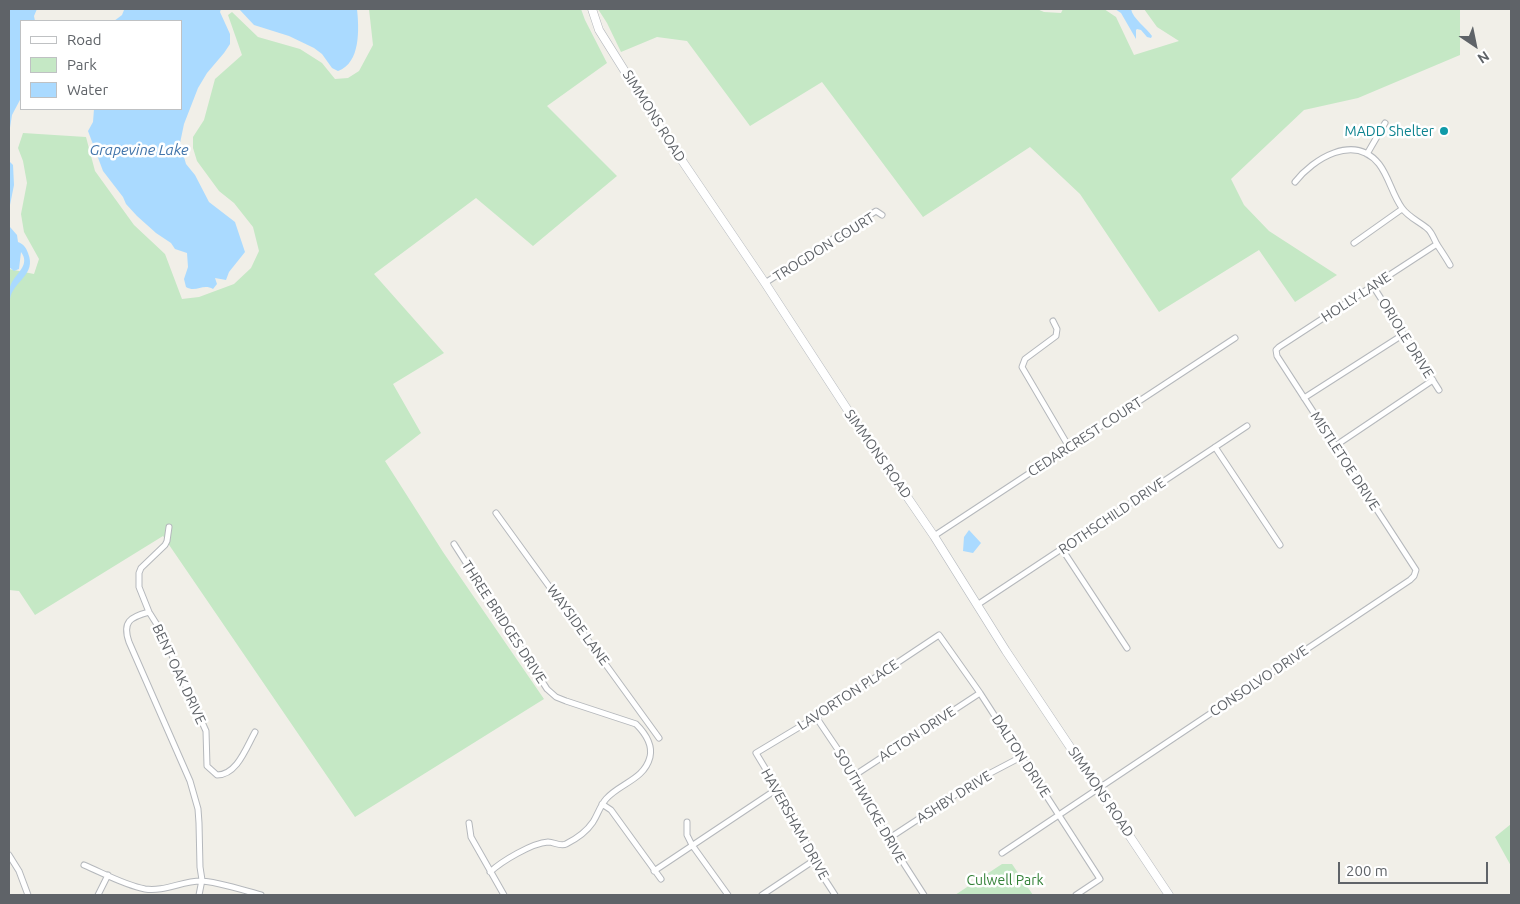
<!DOCTYPE html>
<style>
body{margin:0}
#map{position:relative;width:1520px;height:904px;overflow:hidden;background:#f1efe8;font-family:Ubuntu,sans-serif}
canvas{display:block}
.frame{position:absolute;inset:0;border:10px solid #5f6368;pointer-events:none}
.legend{position:absolute;left:20px;top:20px;width:162px;height:90px;box-sizing:border-box;background:#fff;border:1px solid #bfc1c3;margin:0;padding:6px 9px;list-style:none;font-size:15px;color:#5f6368}
.legend li{display:flex;align-items:center;gap:10px;height:25px}
.legend b{width:25px;border:1px solid #bfc1c3}
.north{position:absolute;left:1450px;top:20px;width:50px;height:50px;-webkit-text-stroke:4px #fff;paint-order:stroke;rotate:146deg;font-size:14px;font-weight:700;line-height:20px;text-align:center;color:#5f6368}
.north::after{content:'';display:block;margin:auto;width:18px;height:22px;background:#5f6368;clip-path:polygon(50% 0,100% 100%,50% 72%,0 100%)}
.scale{position:absolute;left:1338px;top:862px;width:150px;height:22px;box-sizing:border-box;border:2px solid #5f6368;border-top:0;padding-left:6px;font-size:15px;line-height:18px;white-space:nowrap;color:#5f6368;-webkit-text-stroke:4px #fff;paint-order:stroke}
</style>
<div id="map">
<canvas width="1520" height="904"></canvas>
<div class="frame"></div>
<ul class="legend">
<li><b style="height:6px;background:#fff"></b>Road</li>
<li><b style="height:14px;background:#c5e8c5"></b>Park</li>
<li><b style="height:14px;background:#aadaff"></b>Water</li>
</ul>
<div class="north">N</div>
<div class="scale">200 m</div>
</div>
<script>
const ctx = document.querySelector('canvas').getContext('2d');
ctx.lineJoin = 'round';
function fillPath(path, color) { ctx.fillStyle = color; ctx.fill(path, 'evenodd'); }
function strokePath(path, color, width, dash) { ctx.strokeStyle = color; ctx.lineWidth = width; ctx.lineCap = dash ? 'butt' : 'round'; ctx.setLineDash(dash || []); ctx.stroke(path); }
function label(font, color, halo, rows, align = 'center') {
  ctx.font = font + ' Ubuntu,sans-serif'; ctx.lineWidth = 5; ctx.setLineDash([]); ctx.textBaseline = 'middle'; ctx.strokeStyle = halo; ctx.fillStyle = color; for (const [text, x, y, turn = 0] of rows) {
    ctx.save(); ctx.translate(x, y); ctx.rotate((+turn || 0) * Math.PI / 180); ctx.textAlign = isNaN(turn) ? turn : align; if (halo) ctx.strokeText(text, 0, 0); ctx.fillText(text, 0, 0); ctx.restore();
  }
}
fillPath(new Path2D(`
 M 369,9 L 581,9 L 585,20 L 607,63 L 547,106 L 617,176 L 533,246 L 476,198 L 374,274 L 444,353 L 393,384 L 421,433 L 385,461 L 443,552 L 544,699 L 355,817 L 163,536 L 35,615 L 19,591 L 9,590 L 9,269 L 34,274 L 39,259 L 24,232 L 21,214 L 27,183 L 23,161 L 18,148 L 23,133 L 86,137 L 95,171 L 134,225 L 165,254 L 182,299 L 199,297 L 234,284 L 251,268 L 259,251 L 253,227 L 234,203 L 219,191 L 197,161 L 193,148 L 193,137 L 204,120 L 215,79 L 242,55 L 228,15 L 232,12 L 258,37 L 300,49 L 322,63 L 335,79 L 348,78 L 359,71 L 373,45 Z
 M 598,9 L 1037,9 L 1044,12 L 1061,13 L 1063,9 L 1104,9 L 1116,17 L 1134,55 L 1179,41 L 1157,27 L 1144,9 L 1460,9 L 1460,55 L 1358,98 L 1304,110 L 1231,179 L 1244,205 L 1269,231 L 1337,275 L 1295,302 L 1259,250 L 1159,312 L 1080,194 L 1030,147 L 923,217 L 822,82 L 750,126 L 687,41 L 657,37 L 621,52 L 607,23 Z
 M 1511,824 L 1511,866 L 1495,837 Z
 M 1002,864 L 1012,864 L 1033,895 L 955,895 Z`), '#c5e8c5');
fillPath(new Path2D(`
 M 9,9 L 37,9 L 34,16 L 35,21 L 21,21 L 21,98 L 12,115 L 9,134 Z
 M 122,9 L 221,9 L 220,12 L 230,34 L 230,44 L 224,53 L 207,73 L 198,88 L 184,124 L 180,143 L 186,164 L 195,175 L 209,202 L 235,222 L 245,252 L 229,272 L 226,280 L 215,278 L 217,284 L 213,289 C 203,283 196,293 186,287 L 184,279 L 188,267 L 187,253 L 175,249 L 171,243 L 156,233 L 137,216 L 126,204 L 123,197 L 103,171 L 88,131 L 93,122 L 94,109 L 181,109 L 181,21 L 114,21 L 122,15 L 124,10 Z
 M 239,9 L 357,9 C 359,28 361,63 338,71 L 332,68 L 322,54 L 314,48 L 289,36 L 254,25 Z
 M 1115,9 L 1131,9 C 1133,19 1146,27 1152,36 L 1151,38 L 1147,37 L 1141,30 L 1137,29 L 1136,30 L 1136,39 L 1121,13 Z
 M 9,161 L 13,165 L 14,185 L 10,205 L 10,227 L 17,235 L 18,242 C 23,244 26,247 28,253 C 37,275 13,281 10,299 L 9,299 C 9,293 9,287 12,282 C 18,272 30,264 21,252 L 19,269 L 14,271 L 9,267 Z
 M 969,530 L 981,543 L 973,553 L 963,551 L 964,537 Z`), '#aadaff');
const street = new Path2D(`
 M 1367,154 L 1385,123
 M 1295,182 C 1313,159 1354,133 1379,164 C 1389,177 1392,194 1402,208 C 1408,217 1420,222 1428,229 C 1433,234 1434,240 1438,246 C 1442,252 1446,258 1450,265
 M 1354,243 L 1402,209
 M 765,283 L 876,211 L 882,215
 M 1373,286 L 1439,390
 M 1053,321 L 1057,329 L 1056,336 L 1025,359 L 1022,367 L 1069,447
 M 1304,398 L 1404,334
 M 1335,446 L 1433,380
 M 1215,447 L 1280,545
 M 496,513 L 659,738
 M 169,527 L 167,541 L 165,545 L 141,568 L 139,573 L 139,587 L 149,612 L 161,631 L 206,731 L 207,766 L 217,775 C 237,775 246,748 255,732
 M 934,536 L 1235,338
 M 454,544 L 547,689 L 556,697 L 566,701 L 636,724 C 645,733 653,744 650,757 C 644,780 620,783 606,799 C 600,806 598,814 593,822 C 587,831 576,839 566,844 C 561,847 554,842 548,842 C 532,843 502,861 490,872
 M 1062,549 L 1127,648
 M 977,605 L 1247,426
 M 149,612 C 130,617 122,622 129,642 L 190,781 L 198,809 L 199,823 L 200,867 L 202,880 L 199,895
 M 816,717 L 855,775 L 888,839 L 924,895
 M 855,775 L 980,693
 M 602,804 L 611,810 L 661,879
 M 687,822 L 687,835 L 692,845 L 728,895
 M 469,823 L 471,837 L 504,895
 M 888,839 L 981,778 L 1021,757
 M 1002,853 L 1410,580 L 1414,576 L 1416,570 L 1277,356 L 1276,350 L 1279,347 L 1437,244
 M 9,855 L 19,871 L 28,895
 M 84,865 C 103,873 124,885 145,889 C 164,892 182,881 201,881 C 215,881 246,891 261,895
 M 654,871 L 777,789
 M 98,895 L 108,875
 M 762,895 L 813,861
 M 835,895 L 813,861 L 798,823 L 756,753 L 816,717 L 939,635 L 980,693 L 1100,879 L 1076,895`);
const secondary = new Path2D(`
 M 592,9 L 599,30 L 666,137 L 765,283 L 847,409 L 934,536 L 1006,651 L 1169,895`);
strokePath(street, '#b5b8bc', 7);
strokePath(secondary, '#b6babf', 9);
strokePath(street, '#fff', 5);
strokePath(secondary, '#fff', 8);
for (const [x, y, r, color] of [
 [1444,131,5,"#0f9aa8"]
]) { const dot = new Path2D(); dot.arc(x, y, r, 0, 2 * Math.PI); ctx.fillStyle = color; ctx.fill(dot); strokePath(dot, '#fff', 2); }
label('14px', '#5f6368', '#fff', [
 ["SIMMONS ROAD",654,116,58],
 ["TROGDON COURT",824,247,-32],
 ["HOLLY LANE",1356,297,-33],
 ["ORIOLE DRIVE",1406,338,58],
 ["CEDARCREST COURT",1085,437,-33],
 ["SIMMONS ROAD",878,454,55],
 ["MISTLETOE DRIVE",1345,461,57],
 ["ROTHSCHILD DRIVE",1112,516,-34],
 ["THREE BRIDGES DRIVE",504,622,57],
 ["WAYSIDE LANE",578,625,54],
 ["BENT OAK DRIVE",179,674,65],
 ["CONSOLVO DRIVE",1259,681,-34],
 ["LAVORTON PLACE",848,695,-33],
 ["ACTON DRIVE",917,734,-33],
 ["DALTON DRIVE",1021,756,57],
 ["SIMMONS ROAD",1101,792,56],
 ["ASHBY DRIVE",954,797,-32],
 ["SOUTHWICKE DRIVE",870,806,60],
 ["HAVERSHAM DRIVE",795,824,61]
]);
label('14px', '#0d838f', '#fff', [
 ["MADD Shelter",1434,131]
], 'right');
label('14px', '#348238', '#fff', [
 ["Culwell Park",1005,880]
]);
label('italic 15px', '#4174aa', '#fff', [
 ["Grapevine Lake",139,150]
]);
</script>
